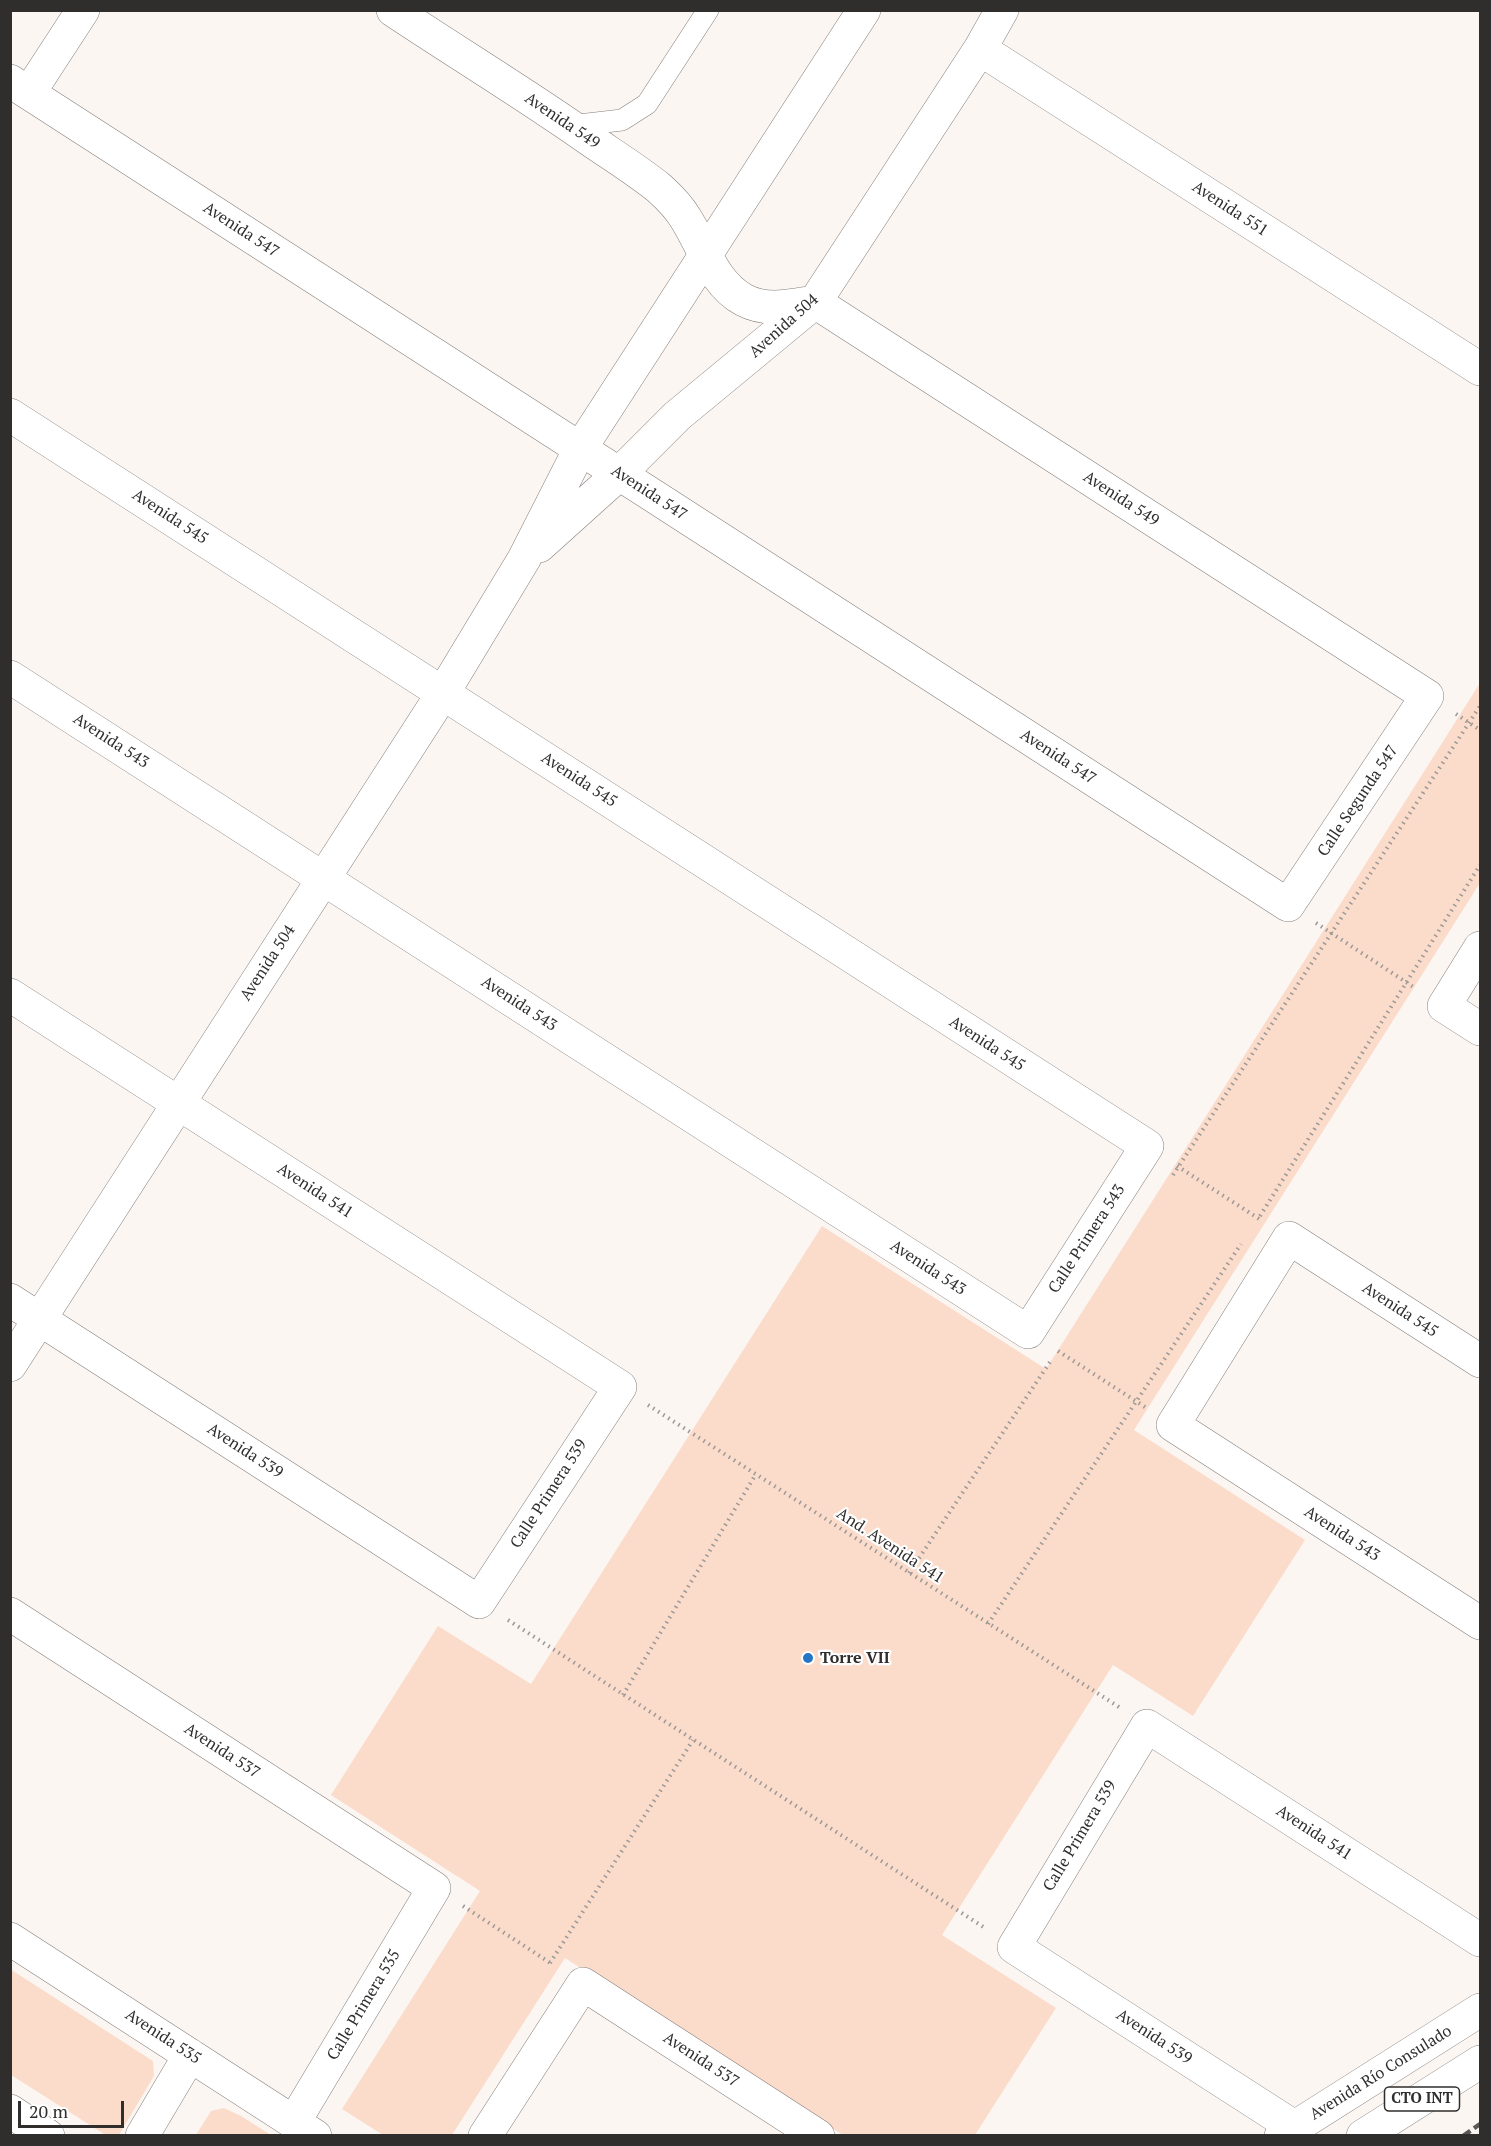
<!DOCTYPE html>
<meta charset="utf-8">
<style>
body{margin:0}
#map{position:relative;width:1491px;height:2146px;overflow:hidden;background:#fcf6f3;font-family:"PT Serif",serif}
canvas{display:block}
.frame{position:absolute;inset:0;border:12px solid #302e2d;pointer-events:none}
.scale{position:absolute;left:18px;top:2101px;width:106px;height:27px;box-sizing:border-box;border:3px solid #302e2d;border-top:0;padding-left:8px;font-size:18px;line-height:21px;white-space:nowrap;color:#302e2d;-webkit-text-stroke:4px #fff;paint-order:stroke}
</style>
<div id="map">
<canvas width="1491" height="2146"></canvas>
<div class="frame"></div>
<div class="scale">20 m</div>
</div>
<script>
const ctx = document.querySelector('canvas').getContext('2d');
ctx.lineJoin = 'round';
function fillPath(path, color) { ctx.fillStyle = color; ctx.fill(path, 'evenodd'); }
function strokePath(path, color, width, dash) { ctx.strokeStyle = color; ctx.lineWidth = width; ctx.lineCap = dash ? 'butt' : 'round'; ctx.setLineDash(dash || []); ctx.stroke(path); }
function label(font, color, halo, rows, align = 'center') {
  ctx.font = font + ' "PT Serif",serif'; ctx.lineWidth = 4.5; ctx.setLineDash([]); ctx.textBaseline = 'middle'; ctx.strokeStyle = halo; ctx.fillStyle = color; for (const [text, x, y, turn = 0] of rows) {
    ctx.save(); ctx.translate(x, y); ctx.rotate((+turn || 0) * Math.PI / 180); ctx.textAlign = isNaN(turn) ? turn : align; if (halo) ctx.strokeText(text, 0, 0); ctx.fillText(text, 0, 0); ctx.restore();
  }
}
fillPath(new Path2D(`
 M 1480,683 L 1480,883 L 1134,1430 L 1305,1540 L 1193,1716 L 1113,1665 L 942,1935 L 1056,2008 L 975,2135 L 843,2135 L 565,1958 L 452,2135 L 383,2135 L 342,2109 L 480,1891 L 331,1795 L 438,1626 L 531,1684 L 822,1226 L 1046,1369 Z
 M 10,1969 L 153,2061 L 154,2076 L 119,2135 L 104,2134 L 11,2075 Z
 M 224,2108 L 241,2116 L 271,2135 L 196,2135 L 211,2111 Z`), '#fbdccb');
const service = new Path2D(`
 M 570,126 L 622,120 L 647,104 L 708,10`);
const minor = new Path2D(`
 M 10,81 L 1288,905 L 1427,696 L 815,302
 M 29,93 L 83,10
 M 10,415 L 1147,1146 L 1028,1332 L 10,677
 M 1480,948 L 1444,1006 L 1480,1029
 M 10,995 L 620,1387 L 479,1602 L 10,1300
 M 1480,1361 L 1289,1238 L 1173,1425 L 1480,1623
 M 10,1614 L 434,1888 L 294,2122
 M 1294,2127 L 1014,1947 L 1147,1726 L 1480,1940
 M 485,2136 L 583,1984 L 818,2136`);
const tertiary = new Path2D(`
 M 393,10 C 459,54 527,95 592,141 C 614,156 638,171 659,188 C 669,197 679,207 686,219 C 703,246 714,284 744,300 C 766,312 790,306 815,302
 M 980,49 L 1480,369
 M 539,546 L 619,474 L 677,416 L 815,302 L 980,49 L 1002,10
 M 10,1365 L 443,693 L 524,559 L 580,449 L 864,10
 M 10,1939 L 315,2136
 M 10,2111 L 48,2136
 M 142,2136 L 190,2055`);
const secondary = new Path2D(`
 M 1281,2136 L 1480,2010`);
const motorway = new Path2D(`
 M 1363,2136 L 1480,2062`);
strokePath(service, '#847f7c', 22);
strokePath(minor, '#847f7c', 34);
strokePath(tertiary, '#847f7c', 34);
strokePath(secondary, '#847f7c', 34);
strokePath(motorway, '#847f7c', 34);
strokePath(new Path2D(`
 M 1456,714 L 1480,730
 M 1316,923 L 1415,988
 M 1177,1166 L 1261,1220
 M 1173,1175 L 1480,706
 M 1260,1216 L 1480,865
 M 1058,1351 L 1145,1407
 M 648,1405 L 1119,1707
 M 909,1573 L 1052,1359
 M 508,1620 L 985,1928
 M 988,1624 L 1241,1244
 M 623,1695 L 756,1474
 M 463,1906 L 552,1964
 M 550,1963 L 693,1740`), '#9c9896', 4, [1.5, 4.5]);
strokePath(service, '#fff', 21);
strokePath(minor, '#fff', 33);
strokePath(tertiary, '#fff', 33);
strokePath(secondary, '#fff', 33);
strokePath(motorway, '#fff', 33);
strokePath(new Path2D(`
 M 1463,2136 L 1480,2124`), '#5b5857', 4.5, [9, 4.5]);
for (const [x, y, r, color] of [
 [808,1658,6,"#2476c4"]
]) { const dot = new Path2D(); dot.arc(x, y, r, 0, 2 * Math.PI); ctx.fillStyle = color; ctx.fill(dot); strokePath(dot, '#fff', 2); }
for (const [x, y, w] of [
 [1422,2099,75]
]) { const box = new Path2D(); box.roundRect(x - w / 2, y - 12, w, 24, 4.5); ctx.fillStyle = '#fff'; ctx.fill(box); strokePath(box, '#302e2d', 1.5); }
label('bold 15px', '#302e2d', null, [
 ["CTO INT",1422,2099]
]);
label('16px', '#302e2d', '#fff', [
 ["Avenida 549",562,121,34],
 ["Avenida 551",1230,209,33],
 ["Avenida 547",241,230,33],
 ["Avenida 504",784,326,-42],
 ["Avenida 547",649,493,33],
 ["Avenida 549",1121,499,33],
 ["Avenida 545",170,517,33],
 ["Avenida 543",111,741,33],
 ["Avenida 547",1058,757,33],
 ["Avenida 545",579,780,33],
 ["Calle Segunda 547",1358,801,-56],
 ["Avenida 504",268,963,-57],
 ["Avenida 543",519,1004,33],
 ["Avenida 545",987,1044,33],
 ["Avenida 541",315,1191,33],
 ["Calle Primera 543",1087,1239,-57],
 ["Avenida 543",928,1268,33],
 ["Avenida 545",1400,1310,33],
 ["Avenida 539",245,1451,33],
 ["Calle Primera 539",549,1494,-57],
 ["Avenida 543",1342,1534,33],
 ["And. Avenida 541",890,1546,33],
 ["Avenida 537",222,1751,33],
 ["Avenida 541",1314,1833,33],
 ["Calle Primera 539",1080,1836,-59],
 ["Calle Primera 535",364,2005,-59],
 ["Avenida 535",163,2037,33],
 ["Avenida 539",1154,2037,33],
 ["Avenida 537",701,2060,33],
 ["Avenida Río Consulado",1381,2073,-32]
]);
label('bold 16px', '#302e2d', '#fff', [
 ["Torre VII",820,1658]
], 'left');
</script>
